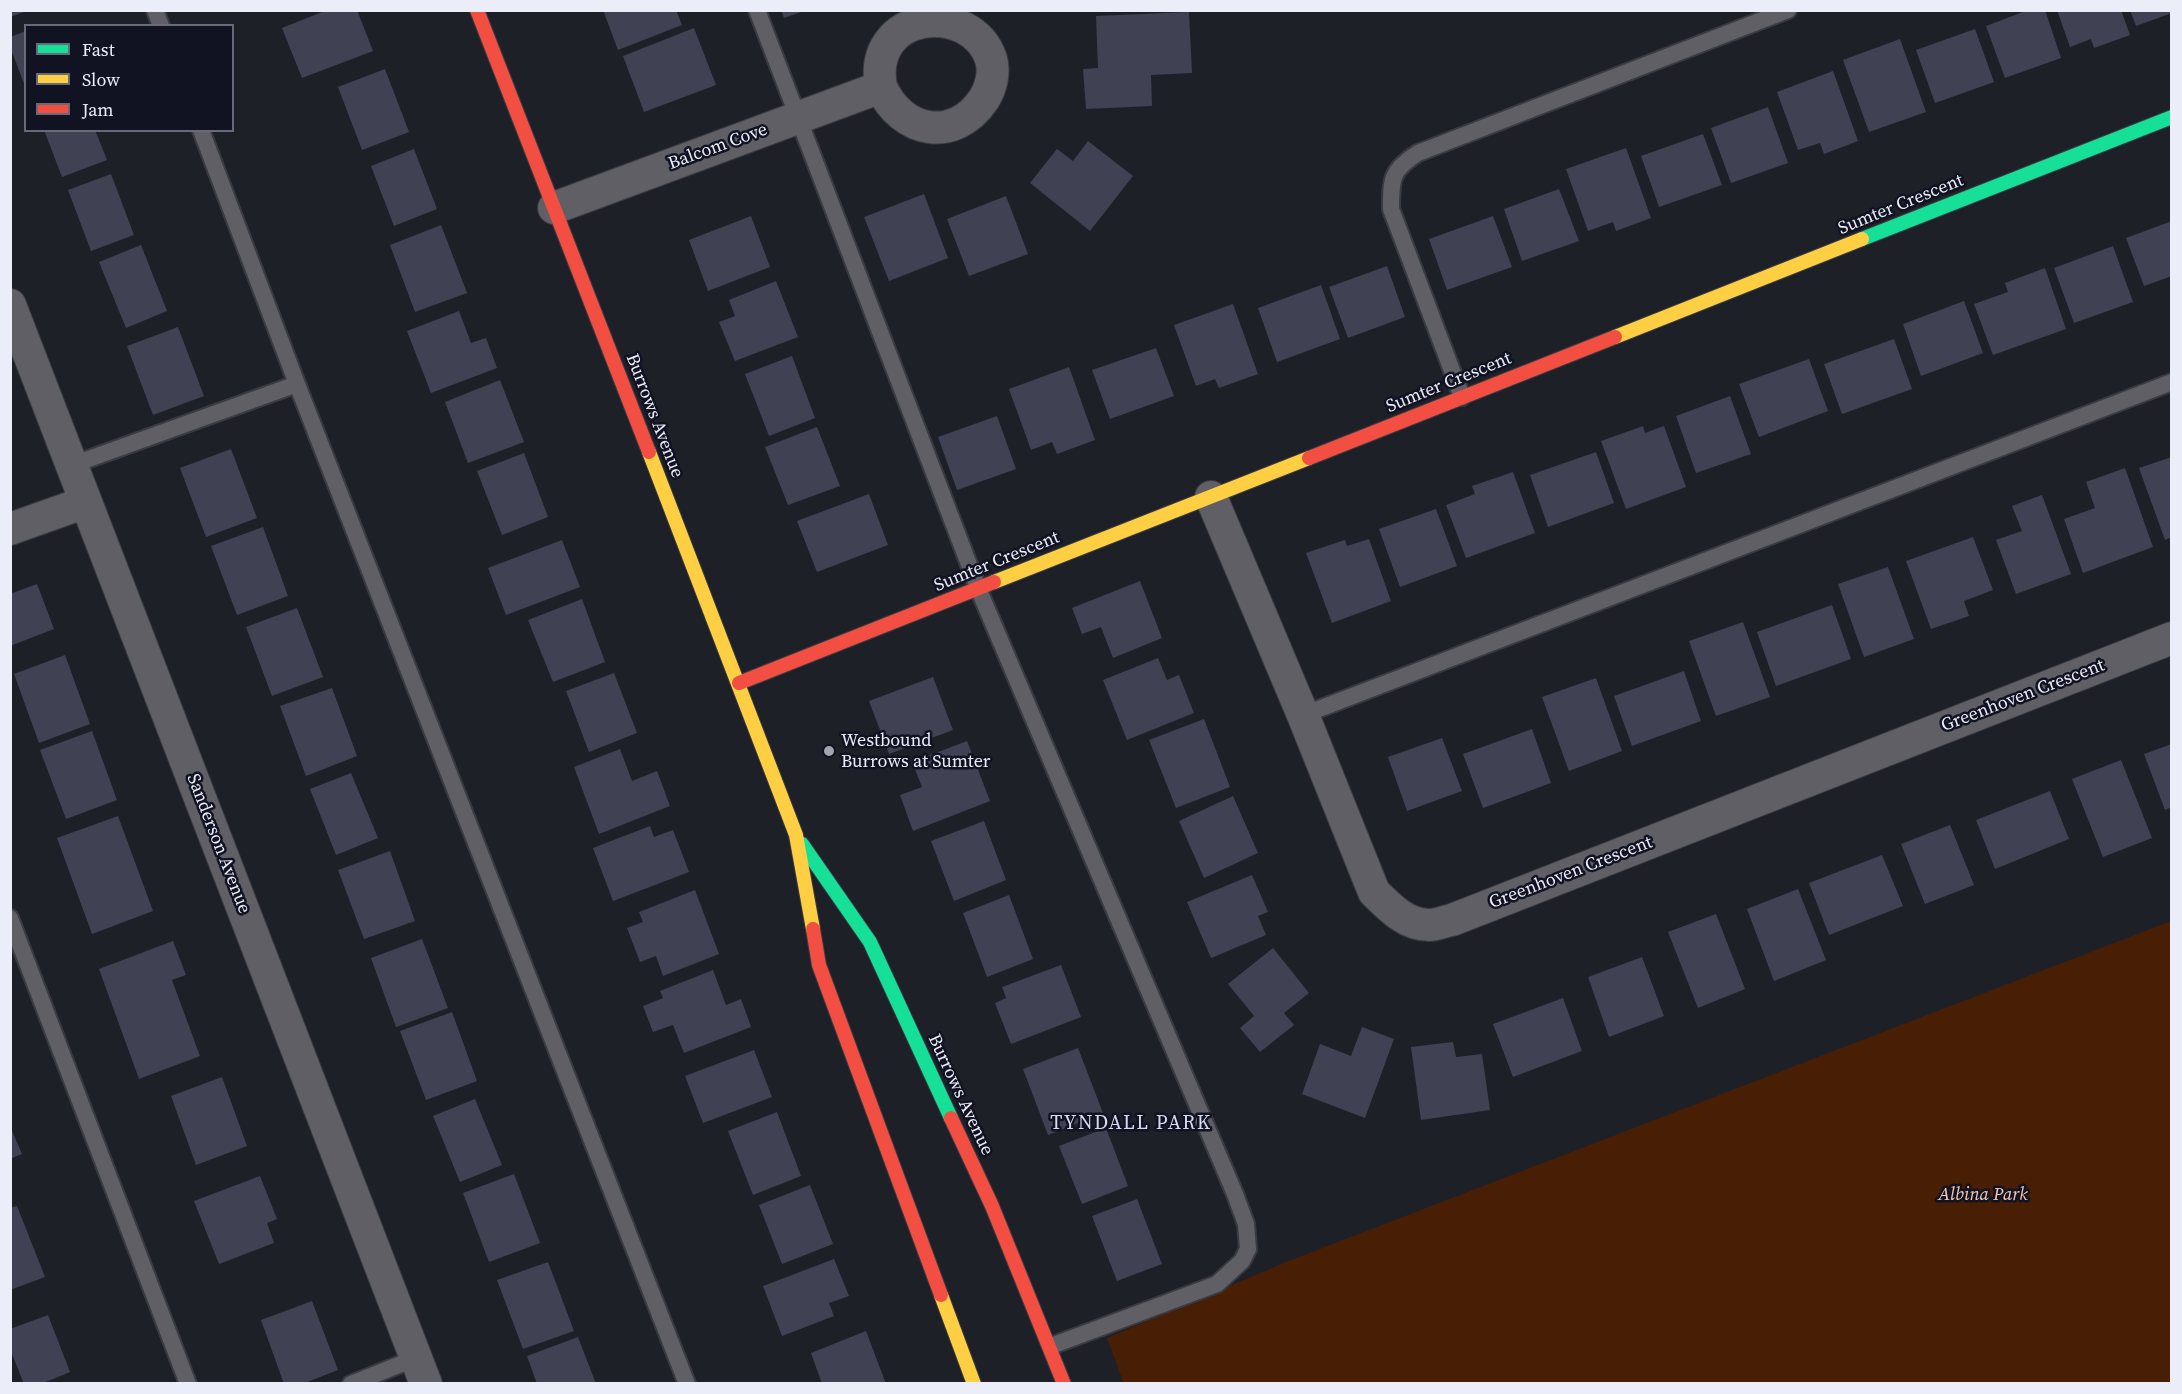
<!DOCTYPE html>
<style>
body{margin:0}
#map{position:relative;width:2182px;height:1394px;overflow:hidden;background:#1e2028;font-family:"Source Serif 4",serif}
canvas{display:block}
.frame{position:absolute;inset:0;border:12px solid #ebedf8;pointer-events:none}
.legend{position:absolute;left:24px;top:24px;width:210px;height:108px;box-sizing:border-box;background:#121322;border:2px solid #696a78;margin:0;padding:8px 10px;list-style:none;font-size:18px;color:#ebedf8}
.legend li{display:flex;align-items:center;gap:12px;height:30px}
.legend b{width:30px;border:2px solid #696a78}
</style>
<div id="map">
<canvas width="2182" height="1394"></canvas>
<div class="frame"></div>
<ul class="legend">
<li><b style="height:8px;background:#16e098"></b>Fast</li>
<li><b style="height:8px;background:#ffcf43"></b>Slow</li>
<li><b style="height:8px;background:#f24e42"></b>Jam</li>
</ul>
</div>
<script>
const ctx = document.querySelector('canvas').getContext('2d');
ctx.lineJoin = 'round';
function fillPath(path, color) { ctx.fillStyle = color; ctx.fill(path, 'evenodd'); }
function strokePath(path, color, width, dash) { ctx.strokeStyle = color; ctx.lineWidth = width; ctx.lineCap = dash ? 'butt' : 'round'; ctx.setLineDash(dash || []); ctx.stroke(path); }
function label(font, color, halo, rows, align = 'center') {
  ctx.font = font + ' "Source Serif 4",serif'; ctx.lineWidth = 5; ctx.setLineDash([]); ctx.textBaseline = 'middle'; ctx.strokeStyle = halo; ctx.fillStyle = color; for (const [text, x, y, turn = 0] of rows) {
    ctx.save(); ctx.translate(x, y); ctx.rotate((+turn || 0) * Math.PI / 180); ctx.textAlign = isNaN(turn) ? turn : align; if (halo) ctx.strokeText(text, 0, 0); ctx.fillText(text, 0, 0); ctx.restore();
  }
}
fillPath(new Path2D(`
 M 2171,921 L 2171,1383 L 1124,1384 L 1107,1338 L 1286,1262 Z`), '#481e05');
fillPath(new Path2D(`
 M 10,10 L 27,10 L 27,11 L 10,17 Z
 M 327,10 L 357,10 L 373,51 L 302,78 L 282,28 Z
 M 603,10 L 676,10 L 682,25 L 618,50 Z
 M 781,10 L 804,10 L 804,11 L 784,18 Z
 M 2028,10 L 2045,10 L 2061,58 L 2005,78 L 1986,26 Z
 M 2057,10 L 2121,10 L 2130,35 L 2094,48 L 2091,39 L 2070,47 Z
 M 2130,10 L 2172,10 L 2172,13 L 2136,26 Z
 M 1189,12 L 1192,73 L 1151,75 L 1152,106 L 1086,109 L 1083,69 L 1098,68 L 1096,16 Z
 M 694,28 L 716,85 L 644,112 L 623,56 Z
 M 1975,29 L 1994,82 L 1935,103 L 1916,50 Z
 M 26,31 L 26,86 L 25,86 L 10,47 L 10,37 Z
 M 1900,39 L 1926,112 L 1869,132 L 1843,60 Z
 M 385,69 L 409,132 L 362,150 L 338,87 Z
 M 1833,71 L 1858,141 L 1824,154 L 1820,143 L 1798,150 L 1777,92 Z
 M 1768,107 L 1788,163 L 1731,183 L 1711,128 Z
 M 44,130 L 95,130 L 107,160 L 62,177 Z
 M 1703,134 L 1722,185 L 1659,207 L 1641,156 Z
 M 1088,141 L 1133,176 L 1090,231 L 1030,183 L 1057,149 L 1073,161 Z
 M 1626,148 L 1651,218 L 1616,231 L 1613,222 L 1588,231 L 1566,169 Z
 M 414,149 L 437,209 L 394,226 L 371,166 Z
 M 111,174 L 134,235 L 91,251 L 68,190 Z
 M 1559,189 L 1579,241 L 1522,261 L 1504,209 Z
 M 924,194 L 948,258 L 889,281 L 864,217 Z
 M 1006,196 L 1028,254 L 969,276 L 947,219 Z
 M 751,216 L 770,267 L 708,291 L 689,240 Z
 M 1493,216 L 1512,267 L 1447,290 L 1429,239 Z
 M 2172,221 L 2172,276 L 2144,286 L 2126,238 Z
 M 441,225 L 467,293 L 415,312 L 390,245 Z
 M 141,245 L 167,311 L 126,328 L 99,262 Z
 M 2113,246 L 2133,302 L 2074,323 L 2054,268 Z
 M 1387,266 L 1405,317 L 1348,338 L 1329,287 Z
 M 2045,268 L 2066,329 L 1993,355 L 1974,304 L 2008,292 L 2005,283 Z
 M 776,281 L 798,337 L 735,361 L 719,322 L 735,316 L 729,300 Z
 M 1321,285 L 1340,339 L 1277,362 L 1258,308 Z
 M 1964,301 L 1983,353 L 1921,376 L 1903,324 Z
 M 1233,304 L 1258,374 L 1219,388 L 1215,379 L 1196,386 L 1174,325 Z
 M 459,311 L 471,343 L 486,338 L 497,368 L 431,393 L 407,331 Z
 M 178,327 L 204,396 L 153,415 L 127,346 Z
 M 1894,339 L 1912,389 L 1842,414 L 1824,364 Z
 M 1156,348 L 1174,396 L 1110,419 L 1092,370 Z
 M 792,356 L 815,418 L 769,436 L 745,374 Z
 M 1809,359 L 1828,411 L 1759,437 L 1739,384 Z
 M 1069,367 L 1095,440 L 1057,454 L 1052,442 L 1031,450 L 1009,389 Z
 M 500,380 L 524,442 L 468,463 L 445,402 Z
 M 1730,396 L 1751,454 L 1696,473 L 1676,416 Z
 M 997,416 L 1016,469 L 957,490 L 938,437 Z
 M 1643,426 L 1645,433 L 1664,426 L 1686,487 L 1626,509 L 1601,441 Z
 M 817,427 L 840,486 L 788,505 L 765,447 Z
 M 231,449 L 257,518 L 206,537 L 180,468 Z
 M 1596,452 L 1614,503 L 1548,527 L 1530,475 Z
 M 524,453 L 548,517 L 502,535 L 477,471 Z
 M 2172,457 L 2172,537 L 2165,540 L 2139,468 Z
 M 2125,468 L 2153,547 L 2083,573 L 2064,519 L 2095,508 L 2086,482 Z
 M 1513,472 L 1535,533 L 1466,558 L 1446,505 L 1475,494 L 1472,486 Z
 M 869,494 L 888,545 L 817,572 L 797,521 Z
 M 2042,495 L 2071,574 L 2016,594 L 1996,540 L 2022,531 L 2012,506 Z
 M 1436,509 L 1457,566 L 1400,587 L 1379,529 Z
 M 263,527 L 288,596 L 237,615 L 211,546 Z
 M 1973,537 L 1993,590 L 1964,601 L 1969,616 L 1931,629 L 1906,561 Z
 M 1369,539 L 1391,601 L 1332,623 L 1306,553 L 1345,540 L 1347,546 Z
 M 562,540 L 580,587 L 506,615 L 488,568 Z
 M 1888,567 L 1914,639 L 1864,657 L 1838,584 Z
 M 1140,581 L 1162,638 L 1113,658 L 1101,627 L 1082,634 L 1072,608 Z
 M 37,584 L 54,629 L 10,646 L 10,594 Z
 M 582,599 L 605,662 L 553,682 L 528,620 Z
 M 1832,605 L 1851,659 L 1776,686 L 1757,632 Z
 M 297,608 L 323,677 L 272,696 L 246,627 Z
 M 1743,622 L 1770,697 L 1716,716 L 1689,641 Z
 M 65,655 L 90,724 L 39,743 L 14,674 Z
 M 1158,658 L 1167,680 L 1179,675 L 1194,713 L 1127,740 L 1103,680 Z
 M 1684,671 L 1701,721 L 1632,746 L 1614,696 Z
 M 614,673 L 637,733 L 589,752 L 566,691 Z
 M 933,677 L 953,730 L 889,754 L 869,701 Z
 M 1596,678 L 1622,751 L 1569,771 L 1542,697 Z
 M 332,688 L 357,756 L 306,776 L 280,706 Z
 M 1204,719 L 1230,787 L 1176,808 L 1149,740 Z
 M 1532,729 L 1551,783 L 1483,808 L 1463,754 Z
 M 92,731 L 117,800 L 66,819 L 40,750 Z
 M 1442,738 L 1462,791 L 1407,811 L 1388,757 Z
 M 967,741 L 990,801 L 913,831 L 900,795 L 922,787 L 912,762 Z
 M 2172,744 L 2172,807 L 2165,810 L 2144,754 Z
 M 620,749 L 632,781 L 657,771 L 670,806 L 599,834 L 574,767 Z
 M 2121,760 L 2152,838 L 2103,857 L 2072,779 Z
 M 351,773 L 378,838 L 336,855 L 310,789 Z
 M 2050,791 L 2069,839 L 1995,869 L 1976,820 Z
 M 1233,796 L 1258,853 L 1204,878 L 1179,821 Z
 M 118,816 L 153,911 L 92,934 L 57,838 Z
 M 984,821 L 1006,880 L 954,901 L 931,841 Z
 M 1950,825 L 1974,885 L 1925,904 L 1901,844 Z
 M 650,826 L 654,837 L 673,830 L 689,872 L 613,901 L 593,848 Z
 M 390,851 L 415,921 L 364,939 L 338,870 Z
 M 1882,855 L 1903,906 L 1829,935 L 1809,883 Z
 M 1252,875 L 1268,912 L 1258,916 L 1266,935 L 1211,958 L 1187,902 Z
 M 1798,889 L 1826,960 L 1774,981 L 1747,909 Z
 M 695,890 L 719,954 L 663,976 L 656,956 L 640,962 L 627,928 L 643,922 L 639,912 Z
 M 1009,895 L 1033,959 L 987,977 L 963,913 Z
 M 1716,914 L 1745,989 L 1698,1008 L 1668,932 Z
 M 422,939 L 448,1008 L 396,1027 L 371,958 Z
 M 173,941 L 186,975 L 172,980 L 200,1056 L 139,1079 L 99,969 Z
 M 1273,948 L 1309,993 L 1284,1013 L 1294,1025 L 1260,1052 L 1240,1028 L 1254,1016 L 1228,984 Z
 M 1642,957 L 1664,1016 L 1609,1037 L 1588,977 Z
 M 1061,965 L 1081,1017 L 1011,1044 L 995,1003 L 1006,998 L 1002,987 Z
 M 713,970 L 726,1005 L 741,999 L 751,1027 L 684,1053 L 673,1025 L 653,1032 L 643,1006 L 663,998 L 660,991 Z
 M 1563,998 L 1582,1051 L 1513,1077 L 1493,1024 Z
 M 452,1012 L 477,1081 L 426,1100 L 400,1031 Z
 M 1362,1027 L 1394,1039 L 1365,1118 L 1302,1094 L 1320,1044 L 1351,1056 Z
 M 1453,1042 L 1456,1057 L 1482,1054 L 1490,1110 L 1421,1120 L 1411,1047 Z
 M 1078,1048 L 1103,1113 L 1048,1135 L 1023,1069 Z
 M 754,1050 L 772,1097 L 703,1123 L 685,1076 Z
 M 222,1077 L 247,1146 L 196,1165 L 171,1096 Z
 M 475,1099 L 502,1165 L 460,1182 L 433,1116 Z
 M 777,1112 L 801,1176 L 753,1195 L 728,1131 Z
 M 10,1126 L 22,1154 L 10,1159 Z
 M 1106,1128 L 1128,1186 L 1082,1204 L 1059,1146 Z
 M 514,1174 L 540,1243 L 489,1262 L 463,1193 Z
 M 260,1176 L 277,1219 L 267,1223 L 274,1243 L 219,1264 L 194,1201 Z
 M 810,1185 L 833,1244 L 782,1264 L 759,1205 Z
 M 1137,1199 L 1162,1264 L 1117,1281 L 1092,1216 Z
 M 17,1206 L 45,1277 L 10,1290 L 10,1208 Z
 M 834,1259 L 849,1296 L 829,1303 L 834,1316 L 782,1336 L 763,1286 Z
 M 548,1262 L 574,1331 L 523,1349 L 497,1280 Z
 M 312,1301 L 338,1370 L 302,1384 L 284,1384 L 261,1320 Z
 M 48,1315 L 70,1372 L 41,1384 L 24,1384 L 10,1349 L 10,1329 Z
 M 866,1331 L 886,1384 L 822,1384 L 811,1353 Z
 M 578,1337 L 596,1384 L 537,1384 L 527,1356 Z`), '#404153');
const lane = new Path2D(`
 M 155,10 L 161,26
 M 757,10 L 978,588 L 1235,1194 L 1246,1224 L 1248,1249 L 1242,1261 L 1217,1284 L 1051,1346
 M 201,130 L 297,384 L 687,1384
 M 1462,397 L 1391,209 C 1391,179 1391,170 1418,153 L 1788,10
 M 72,465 L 297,384
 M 1303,715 L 2172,382
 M 10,918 L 188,1384
 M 351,1384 L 416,1358`);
const street = new Path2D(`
 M 554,208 L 881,87 C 867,10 971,0 991,59 C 995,72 991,88 984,99 C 955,143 902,134 881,87
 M 10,305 L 426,1384
 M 1211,497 L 1303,715 L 1374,892 C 1389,907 1406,925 1429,925 C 1437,925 1445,921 1452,920 L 2172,638
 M 10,529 L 86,502`);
const fast = new Path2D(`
 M 1862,239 L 2172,117
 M 802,844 L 870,942 L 951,1118`);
const slow = new Path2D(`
 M 1615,337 L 1862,239
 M 649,452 L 796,835 L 813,929
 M 994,582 L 1309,458
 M 941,1295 L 974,1384`);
const jam = new Path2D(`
 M 477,10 L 649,452
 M 1309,458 L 1615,337
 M 739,683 L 994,582
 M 813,929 L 819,965 L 941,1295
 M 951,1118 L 992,1206 L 1064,1384`);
strokePath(lane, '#3a3b42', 20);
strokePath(street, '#3a3b42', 34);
strokePath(fast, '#3a3b42', 16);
strokePath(slow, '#3a3b42', 16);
strokePath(jam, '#3a3b42', 16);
strokePath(lane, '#5f5f65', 16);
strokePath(street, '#5f5f65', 32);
strokePath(fast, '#16e098', 14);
strokePath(slow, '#ffcf43', 14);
strokePath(jam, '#f24e42', 14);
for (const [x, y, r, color] of [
 [829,751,6,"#a3a5af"]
]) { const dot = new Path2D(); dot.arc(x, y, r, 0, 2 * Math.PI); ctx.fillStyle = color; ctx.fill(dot); strokePath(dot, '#121322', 2); }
label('18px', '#ebedf8', '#121322', [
 ["Balcom Cove",718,147,-20],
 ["Sumter Crescent",1901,205,-22],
 ["Sumter Crescent",1449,383,-22],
 ["Burrows Avenue",654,416,69],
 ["Sumter Crescent",997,562,-22],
 ["Greenhoven Crescent",2023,696,-21],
 ["Sanderson Avenue",218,844,69],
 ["Greenhoven Crescent",1571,873,-21],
 ["Burrows Avenue",960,1095,65]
]);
label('18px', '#ebedf8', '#121322', [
 ["Westbound",841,741],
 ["Burrows at Sumter",841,762]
], 'left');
label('italic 18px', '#f7cbb3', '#121322', [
 ["Albina Park",1983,1195]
]);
ctx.letterSpacing = '1.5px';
label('20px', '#d8dbf0', '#121322', [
 ["TYNDALL PARK",1131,1124]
]);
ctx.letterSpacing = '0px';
</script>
